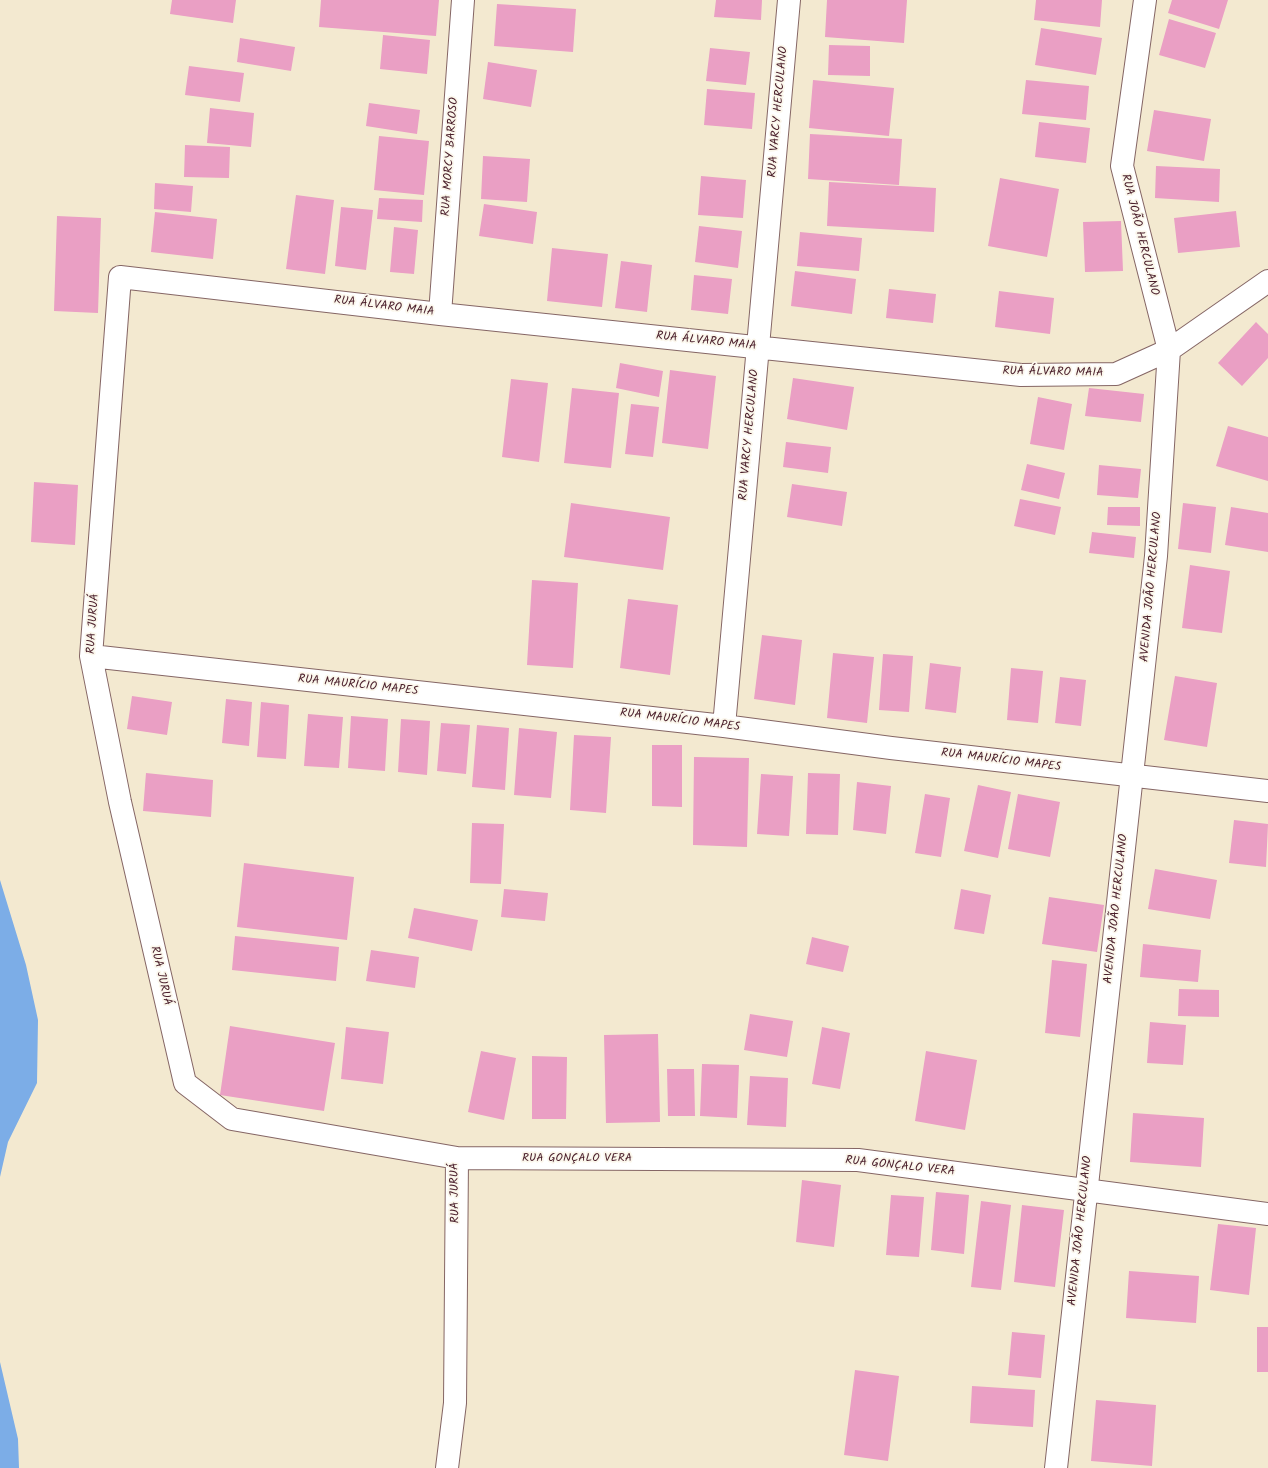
<!DOCTYPE html>
<meta charset="utf-8">
<style>
body{margin:0}
canvas{display:block;background:#f3e9d0}
</style>
<canvas width="1268" height="1468"></canvas>
<script>
const ctx = document.querySelector('canvas').getContext('2d');
ctx.lineJoin = 'round';
function fillPath(path, color) { ctx.fillStyle = color; ctx.fill(path, 'evenodd'); }
function strokePath(path, color, width, dash) { ctx.strokeStyle = color; ctx.lineWidth = width; ctx.lineCap = dash ? 'butt' : 'round'; ctx.setLineDash(dash || []); ctx.stroke(path); }
function label(font, color, halo, rows, align = 'center') {
  ctx.font = font + ' Kalam,sans-serif'; ctx.lineWidth = 3.5; ctx.setLineDash([]); ctx.textBaseline = 'middle'; ctx.strokeStyle = halo; ctx.fillStyle = color; for (const [text, x, y, turn = 0] of rows) {
    ctx.save(); ctx.translate(x, y); ctx.rotate((+turn || 0) * Math.PI / 180); ctx.textAlign = isNaN(turn) ? turn : align; if (halo) ctx.strokeText(text, 0, 0); ctx.fillText(text, 0, 0); ctx.restore();
  }
}
fillPath(new Path2D(`
 M 0,880 L 26,965 L 38,1020 L 37,1083 L 8,1142 L 0,1177 Z
 M 0,1362 L 18,1439 L 19,1468 L 0,1468 Z`), '#7cade7');
fillPath(new Path2D(`
 M 172,0 L 236,0 L 233,23 L 170,14 Z
 M 321,0 L 439,0 L 436,36 L 319,27 Z
 M 716,0 L 762,0 L 761,20 L 714,17 Z
 M 827,0 L 907,0 L 904,43 L 825,37 Z
 M 1036,0 L 1102,0 L 1100,27 L 1034,20 Z
 M 1172,0 L 1228,0 L 1219,29 L 1168,13 Z
 M 497,4 L 576,9 L 573,52 L 494,46 Z
 M 1169,19 L 1216,33 L 1205,68 L 1159,55 Z
 M 1041,28 L 1102,38 L 1096,75 L 1035,65 Z
 M 383,35 L 430,40 L 427,74 L 380,69 Z
 M 240,38 L 295,47 L 291,71 L 237,62 Z
 M 829,45 L 870,46 L 870,76 L 828,75 Z
 M 710,48 L 750,52 L 746,85 L 706,81 Z
 M 488,62 L 537,70 L 531,107 L 483,99 Z
 M 189,66 L 244,73 L 240,102 L 185,95 Z
 M 813,80 L 894,88 L 889,136 L 809,128 Z
 M 1026,80 L 1089,86 L 1086,120 L 1022,114 Z
 M 707,89 L 755,93 L 752,129 L 704,125 Z
 M 369,103 L 420,110 L 417,134 L 366,126 Z
 M 210,108 L 254,113 L 251,147 L 207,143 Z
 M 1154,110 L 1211,119 L 1204,161 L 1147,151 Z
 M 1039,122 L 1090,128 L 1086,163 L 1035,157 Z
 M 810,134 L 902,139 L 899,185 L 808,179 Z
 M 379,136 L 429,141 L 424,195 L 374,190 Z
 M 185,145 L 230,147 L 229,178 L 184,177 Z
 M 483,156 L 530,159 L 527,202 L 481,199 Z
 M 1156,166 L 1220,169 L 1219,202 L 1155,198 Z
 M 701,176 L 746,180 L 743,218 L 698,215 Z
 M 1000,178 L 1059,189 L 1047,257 L 988,246 Z
 M 829,182 L 936,188 L 934,232 L 827,226 Z
 M 155,183 L 193,186 L 191,212 L 154,209 Z
 M 296,195 L 334,200 L 325,274 L 286,269 Z
 M 379,198 L 423,200 L 422,222 L 377,219 Z
 M 484,204 L 537,212 L 533,244 L 479,236 Z
 M 341,207 L 373,210 L 366,270 L 335,266 Z
 M 1236,211 L 1240,247 L 1178,253 L 1174,218 Z
 M 155,212 L 217,219 L 213,259 L 151,252 Z
 M 57,216 L 101,218 L 98,313 L 54,311 Z
 M 1121,221 L 1123,271 L 1085,272 L 1083,222 Z
 M 699,226 L 742,231 L 738,268 L 695,262 Z
 M 394,227 L 418,230 L 414,274 L 390,272 Z
 M 800,232 L 862,238 L 859,271 L 797,266 Z
 M 552,248 L 608,254 L 602,307 L 547,301 Z
 M 621,261 L 652,265 L 647,312 L 615,308 Z
 M 795,271 L 856,279 L 852,314 L 791,306 Z
 M 694,275 L 732,279 L 728,314 L 691,310 Z
 M 889,289 L 936,294 L 933,323 L 886,318 Z
 M 999,291 L 1054,298 L 1050,334 L 995,327 Z
 M 1256,322 L 1268,334 L 1268,358 L 1242,386 L 1218,363 Z
 M 620,363 L 663,371 L 659,397 L 616,388 Z
 M 670,370 L 716,376 L 708,449 L 662,443 Z
 M 793,378 L 854,387 L 847,430 L 787,419 Z
 M 511,379 L 548,383 L 539,462 L 502,457 Z
 M 572,388 L 619,393 L 611,468 L 564,463 Z
 M 1089,388 L 1144,394 L 1141,422 L 1085,416 Z
 M 1038,397 L 1072,404 L 1064,450 L 1030,444 Z
 M 631,404 L 659,407 L 653,457 L 625,454 Z
 M 1228,426 L 1268,437 L 1268,481 L 1216,466 Z
 M 786,442 L 831,447 L 828,473 L 783,467 Z
 M 1027,464 L 1065,473 L 1059,499 L 1021,490 Z
 M 1099,465 L 1141,469 L 1138,498 L 1097,495 Z
 M 34,482 L 78,485 L 75,545 L 31,542 Z
 M 792,484 L 847,492 L 842,526 L 787,517 Z
 M 1020,499 L 1061,507 L 1055,535 L 1014,526 Z
 M 571,503 L 670,517 L 663,570 L 564,557 Z
 M 1183,503 L 1216,507 L 1211,553 L 1178,549 Z
 M 1108,507 L 1140,507 L 1140,526 L 1107,525 Z
 M 1231,507 L 1268,513 L 1268,552 L 1225,545 Z
 M 1092,532 L 1136,537 L 1134,558 L 1089,553 Z
 M 1190,565 L 1230,571 L 1222,633 L 1182,628 Z
 M 532,580 L 578,583 L 573,668 L 527,665 Z
 M 628,599 L 678,605 L 670,675 L 620,668 Z
 M 762,635 L 802,640 L 795,705 L 754,699 Z
 M 833,653 L 874,657 L 867,723 L 827,718 Z
 M 883,654 L 913,656 L 909,712 L 879,710 Z
 M 930,663 L 961,667 L 956,713 L 925,709 Z
 M 1011,668 L 1043,671 L 1038,723 L 1007,720 Z
 M 1175,676 L 1217,683 L 1207,747 L 1164,740 Z
 M 1060,677 L 1086,680 L 1081,726 L 1055,723 Z
 M 132,696 L 172,702 L 167,735 L 127,729 Z
 M 226,699 L 252,702 L 249,746 L 222,743 Z
 M 261,702 L 289,705 L 286,759 L 257,757 Z
 M 308,714 L 343,717 L 339,768 L 304,766 Z
 M 351,716 L 388,719 L 385,771 L 348,768 Z
 M 401,719 L 430,721 L 427,775 L 398,772 Z
 M 441,723 L 470,725 L 466,774 L 437,771 Z
 M 477,725 L 509,728 L 505,790 L 472,787 Z
 M 519,728 L 557,732 L 551,798 L 514,795 Z
 M 574,735 L 611,737 L 606,813 L 570,810 Z
 M 652,745 L 682,745 L 682,807 L 652,806 Z
 M 694,757 L 749,758 L 747,847 L 693,845 Z
 M 146,773 L 213,780 L 211,817 L 143,811 Z
 M 808,773 L 840,774 L 838,835 L 806,834 Z
 M 761,774 L 793,776 L 789,836 L 757,834 Z
 M 857,782 L 891,786 L 886,834 L 853,830 Z
 M 978,785 L 1011,792 L 998,858 L 964,851 Z
 M 925,794 L 950,798 L 941,857 L 915,853 Z
 M 1018,794 L 1060,802 L 1050,857 L 1008,849 Z
 M 1234,820 L 1268,824 L 1266,867 L 1229,863 Z
 M 472,823 L 504,824 L 501,884 L 470,883 Z
 M 244,863 L 354,877 L 347,940 L 237,927 Z
 M 1155,869 L 1217,880 L 1210,919 L 1148,909 Z
 M 504,889 L 548,893 L 545,921 L 501,917 Z
 M 961,889 L 991,895 L 984,934 L 954,929 Z
 M 1049,897 L 1104,905 L 1097,952 L 1042,944 Z
 M 414,908 L 478,920 L 472,951 L 408,938 Z
 M 235,936 L 339,947 L 336,981 L 232,970 Z
 M 812,937 L 849,946 L 843,972 L 806,964 Z
 M 1143,944 L 1201,950 L 1198,982 L 1140,977 Z
 M 371,950 L 419,957 L 415,988 L 366,981 Z
 M 1052,960 L 1087,964 L 1080,1037 L 1045,1033 Z
 M 1179,989 L 1219,990 L 1219,1017 L 1178,1016 Z
 M 750,1014 L 793,1021 L 787,1057 L 744,1050 Z
 M 1150,1022 L 1186,1025 L 1183,1065 L 1147,1063 Z
 M 230,1026 L 335,1043 L 324,1111 L 220,1095 Z
 M 346,1027 L 389,1032 L 383,1084 L 341,1079 Z
 M 822,1027 L 850,1033 L 840,1089 L 812,1084 Z
 M 658,1034 L 660,1122 L 606,1123 L 604,1035 Z
 M 481,1051 L 516,1058 L 504,1120 L 468,1112 Z
 M 926,1051 L 977,1060 L 965,1130 L 915,1121 Z
 M 532,1056 L 567,1057 L 566,1119 L 532,1119 Z
 M 702,1064 L 739,1065 L 737,1118 L 700,1116 Z
 M 667,1069 L 694,1069 L 695,1116 L 668,1116 Z
 M 750,1076 L 788,1078 L 786,1127 L 747,1125 Z
 M 1133,1113 L 1204,1118 L 1201,1167 L 1130,1162 Z
 M 802,1180 L 841,1185 L 834,1247 L 796,1242 Z
 M 936,1192 L 969,1195 L 964,1254 L 931,1250 Z
 M 891,1195 L 924,1197 L 919,1257 L 886,1255 Z
 M 981,1201 L 1011,1205 L 1001,1290 L 971,1287 Z
 M 1022,1205 L 1064,1210 L 1055,1287 L 1014,1282 Z
 M 1218,1224 L 1256,1228 L 1249,1295 L 1210,1290 Z
 M 1129,1271 L 1199,1276 L 1196,1323 L 1126,1318 Z
 M 1257,1327 L 1268,1327 L 1268,1372 L 1257,1372 Z
 M 1012,1332 L 1045,1335 L 1041,1378 L 1008,1375 Z
 M 855,1370 L 899,1376 L 888,1461 L 844,1455 Z
 M 972,1386 L 1035,1390 L 1033,1427 L 970,1423 Z
 M 1096,1400 L 1156,1405 L 1152,1466 L 1091,1461 Z`), '#ea9fc4');
const street = new Path2D(`
 M 1268,281 L 1169,350 L 1116,374 L 1021,375 L 440,314 L 120,277 L 91,656 L 120,802 L 185,1083 L 232,1119 L 457,1158 L 858,1160 L 1268,1214
 M 440,314 L 463,0
 M 91,656 L 724,726 L 891,748 L 1268,791
 M 724,726 L 789,0
 M 447,1468 L 455,1403 L 457,1158
 M 1056,1468 L 1156,556 L 1169,350 L 1122,166 L 1145,0`);
strokePath(street, '#856665', 24);
strokePath(street, '#fff', 22);
label('12px', '#4a1f2b', '#fbf7ec', [
 ["RUA VARCY HERCULANO",779,112,-85],
 ["RUA MORCY BARROSO",451,157,-86],
 ["RUA JOÃO HERCULANO",1139,235,76],
 ["RUA ÁLVARO MAIA",384,307,7],
 ["RUA ÁLVARO MAIA",706,342,6],
 ["RUA ÁLVARO MAIA",1053,373,1],
 ["RUA VARCY HERCULANO",750,435,-85],
 ["AVENIDA JOÃO HERCULANO",1152,587,-85],
 ["RUA JURUÁ",94,624,-86],
 ["RUA MAURÍCIO MAPES",358,686,6],
 ["RUA MAURÍCIO MAPES",680,721,7],
 ["RUA MAURÍCIO MAPES",1001,761,7],
 ["AVENIDA JOÃO HERCULANO",1117,909,-84],
 ["RUA JURUÁ",160,976,77],
 ["RUA GONÇALO VERA",577,1159],
 ["RUA GONÇALO VERA",900,1167,6],
 ["RUA JURUÁ",456,1193,-91],
 ["AVENIDA JOÃO HERCULANO",1081,1231,-84]
]);
</script>
